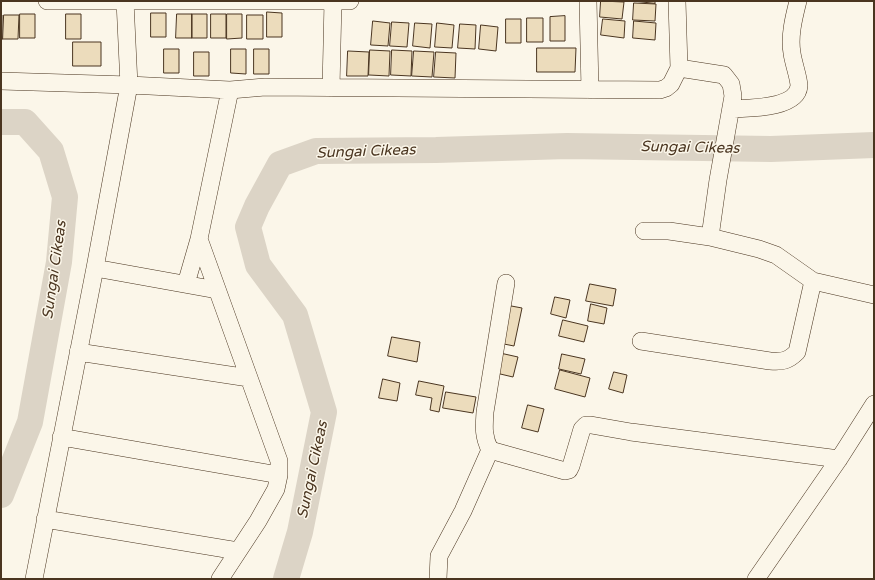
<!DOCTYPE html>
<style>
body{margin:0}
#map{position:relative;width:875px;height:580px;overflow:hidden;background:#fbf6e9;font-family:"Varela Round",sans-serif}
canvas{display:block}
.frame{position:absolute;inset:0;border:2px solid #4a3520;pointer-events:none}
</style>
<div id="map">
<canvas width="875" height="580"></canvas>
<div class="frame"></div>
</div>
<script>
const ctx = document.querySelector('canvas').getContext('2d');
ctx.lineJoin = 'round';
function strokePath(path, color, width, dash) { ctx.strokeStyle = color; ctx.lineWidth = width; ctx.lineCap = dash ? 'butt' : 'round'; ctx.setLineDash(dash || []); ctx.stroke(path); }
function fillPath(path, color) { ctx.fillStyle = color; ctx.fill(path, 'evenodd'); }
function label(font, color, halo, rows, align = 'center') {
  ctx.font = font + ' "Varela Round",sans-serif'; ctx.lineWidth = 3; ctx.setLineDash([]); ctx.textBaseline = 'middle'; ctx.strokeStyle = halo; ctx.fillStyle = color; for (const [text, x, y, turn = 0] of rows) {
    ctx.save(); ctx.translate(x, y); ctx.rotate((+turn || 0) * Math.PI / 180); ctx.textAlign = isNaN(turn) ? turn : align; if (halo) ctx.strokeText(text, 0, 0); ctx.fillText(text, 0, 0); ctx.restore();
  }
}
strokePath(new Path2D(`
 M 1,122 L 25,122 L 51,151 L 65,197 L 59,262 L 30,422 L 1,495
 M 286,579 L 300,532 L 324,412 L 295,315 L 258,265 L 248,227 L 257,206 L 280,164 L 316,151 L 436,150 L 567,146 L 771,149 L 874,145`), '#dcd4c6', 26);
const building = new Path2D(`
 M 601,1 L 624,2 L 622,19 L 600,17 Z
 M 633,1 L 655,1 L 655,3 Z
 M 634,3 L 656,4 L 655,21 L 633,20 Z
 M 267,12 L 282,13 L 282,37 L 267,37 Z
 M 151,13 L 166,13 L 166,37 L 151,37 Z
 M 20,14 L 35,14 L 35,38 L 20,38 Z
 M 66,14 L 81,14 L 81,39 L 66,39 Z
 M 177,14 L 192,14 L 192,38 L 176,38 Z
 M 192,14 L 207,14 L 207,38 L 192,38 Z
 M 211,14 L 226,14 L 226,38 L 211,38 Z
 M 227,14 L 242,14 L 242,38 L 227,39 Z
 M 1,15 L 2,15 L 2,40 L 1,40 Z
 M 4,15 L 19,15 L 18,39 L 3,39 Z
 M 247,15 L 263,15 L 263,39 L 247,39 Z
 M 565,16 L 565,41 L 550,41 L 550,17 Z
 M 527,18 L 543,18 L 543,42 L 527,42 Z
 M 506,19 L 521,19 L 521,43 L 506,43 Z
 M 603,19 L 625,21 L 624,38 L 601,35 Z
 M 373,21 L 390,23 L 388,46 L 371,45 Z
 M 634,21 L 656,23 L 655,40 L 633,38 Z
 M 392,22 L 409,23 L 407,47 L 390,46 Z
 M 415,23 L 432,24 L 430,48 L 413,46 Z
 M 437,23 L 454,25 L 452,48 L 435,47 Z
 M 460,24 L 476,25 L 475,49 L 458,48 Z
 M 481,25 L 498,27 L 496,51 L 479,49 Z
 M 73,42 L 101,42 L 101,66 L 73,66 Z
 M 537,48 L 576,48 L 575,72 L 537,72 Z
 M 164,49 L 179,49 L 179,73 L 164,73 Z
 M 231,49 L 246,49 L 246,74 L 231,73 Z
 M 254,49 L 269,49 L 269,74 L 254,74 Z
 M 370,50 L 390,51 L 389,76 L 369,75 Z
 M 392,50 L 412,51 L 411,76 L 391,75 Z
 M 348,51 L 369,52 L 368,76 L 347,76 Z
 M 414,51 L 434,52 L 432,77 L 412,76 Z
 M 194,52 L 209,52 L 209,76 L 194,76 Z
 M 436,52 L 456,53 L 455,78 L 434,77 Z
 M 590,284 L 616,289 L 613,306 L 586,301 Z
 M 555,297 L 570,300 L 566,318 L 551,314 Z
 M 591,304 L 607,308 L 604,324 L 588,321 Z
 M 506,305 L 522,308 L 514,346 L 499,343 Z
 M 563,320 L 588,326 L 584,342 L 559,336 Z
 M 392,337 L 420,342 L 417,362 L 388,356 Z
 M 500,353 L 518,357 L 513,377 L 496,373 Z
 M 562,354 L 585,359 L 581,374 L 559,369 Z
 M 560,370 L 590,378 L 585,397 L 555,389 Z
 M 614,372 L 627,375 L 623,393 L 609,389 Z
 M 383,379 L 400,383 L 397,401 L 379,398 Z
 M 419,381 L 444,386 L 439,412 L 430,410 L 432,398 L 416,395 Z
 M 446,392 L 476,397 L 473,413 L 443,408 Z
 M 528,405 L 544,409 L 538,432 L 522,428 Z`);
fillPath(building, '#ecdcbc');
strokePath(building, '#4a3520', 1);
const minor = new Path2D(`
 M 47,1 L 350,1
 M 588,1 L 590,90
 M 679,68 L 724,75 L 731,84 L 733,96 L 718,180 L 710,237
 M 1,81 L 129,85 L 230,90 L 265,87 L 660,90 L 666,88 L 671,84 L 679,68 L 677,1
 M 331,88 L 333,1
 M 731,109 C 749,108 797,109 799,86 C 799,78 793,62 792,53 C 789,36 794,17 798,1
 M 644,231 L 669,231 L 710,237 L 759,249 L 776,255 L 813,281 L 874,295
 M 95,268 L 217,290
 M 186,284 L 199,239
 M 641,341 L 770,361 C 782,362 788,361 797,352 L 813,281
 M 78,352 L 249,378
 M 61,437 L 279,475
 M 490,450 L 565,471 L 569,470 L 571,466 L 582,429 L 586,425 L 591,425 L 631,432 L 839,459
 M 45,519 L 238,551
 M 34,579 L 95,268 L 129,85 L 125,1
 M 220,579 L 258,521 L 276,489 L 279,475 L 279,461 L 199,239 L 230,90
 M 438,579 L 439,556 L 463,511 L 490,450 C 483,436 484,427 485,412 L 506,283
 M 756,579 L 839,459 L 874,404`);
strokePath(minor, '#4a3520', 18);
strokePath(minor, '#fbf6e9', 17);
label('italic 15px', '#4a3520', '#fbf6e9', [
 ["Sungai Cikeas",690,148,1],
 ["Sungai Cikeas",366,152,-2],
 ["Sungai Cikeas",55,270,-82],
 ["Sungai Cikeas",313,470,-78]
]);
</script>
